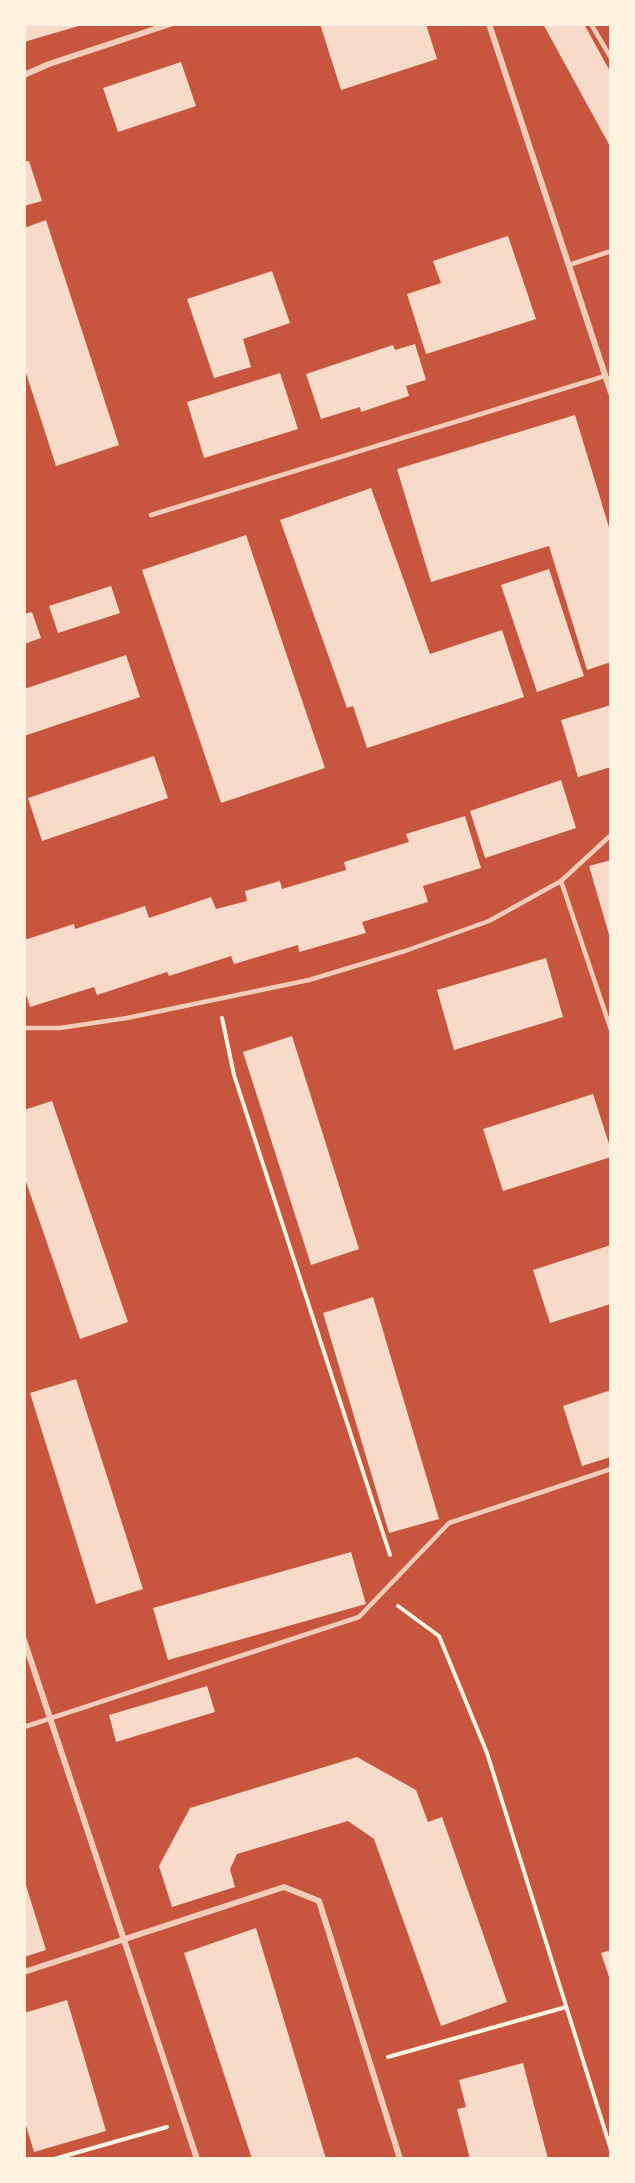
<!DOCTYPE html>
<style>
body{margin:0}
#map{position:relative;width:635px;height:2183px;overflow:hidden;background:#c8553d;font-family:Signika,sans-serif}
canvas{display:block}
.frame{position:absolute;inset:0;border:26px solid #fff3e0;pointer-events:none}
</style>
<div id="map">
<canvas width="635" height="2183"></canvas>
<div class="frame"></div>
</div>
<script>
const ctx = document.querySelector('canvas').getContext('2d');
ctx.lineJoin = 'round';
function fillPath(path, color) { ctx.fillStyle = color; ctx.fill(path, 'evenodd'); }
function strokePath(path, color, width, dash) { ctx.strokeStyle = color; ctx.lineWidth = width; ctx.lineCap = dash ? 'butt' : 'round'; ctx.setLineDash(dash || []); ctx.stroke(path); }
fillPath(new Path2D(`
 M 24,24 L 82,24 L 82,25 L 24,42 Z
 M 320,24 L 426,24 L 437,59 L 341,90 Z
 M 543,24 L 584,24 L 611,73 L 611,148 Z
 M 181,62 L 196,106 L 118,132 L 103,88 Z
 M 29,161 L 42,201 L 24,206 L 24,162 Z
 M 46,220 L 119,445 L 56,466 L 24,367 L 24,228 Z
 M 508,236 L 536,319 L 426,354 L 407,294 L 441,283 L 433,261 Z
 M 272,271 L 290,323 L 243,339 L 251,367 L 214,378 L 187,299 Z
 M 415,344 L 426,380 L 406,386 L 409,396 L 361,412 L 360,407 L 321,419 L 306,374 L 393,345 L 395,350 Z
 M 280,373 L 298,429 L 204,458 L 187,402 Z
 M 575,415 L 611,534 L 611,662 L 587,670 L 549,546 L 431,582 L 397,469 Z
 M 371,488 L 430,654 L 502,630 L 524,697 L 367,748 L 353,706 L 347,708 L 280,520 Z
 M 246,535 L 325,768 L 221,803 L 142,570 Z
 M 549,569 L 584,676 L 537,692 L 501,585 Z
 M 111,586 L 120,613 L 58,633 L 49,606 Z
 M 32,612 L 41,638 L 24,644 L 24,614 Z
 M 126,655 L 140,697 L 24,736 L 24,689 Z
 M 611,705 L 611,767 L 578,777 L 561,720 Z
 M 154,756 L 168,798 L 42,841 L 28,798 Z
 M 561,780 L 576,828 L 485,858 L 470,811 Z
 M 465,816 L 481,868 L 423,886 L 428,902 L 362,922 L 366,933 L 299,952 L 298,945 L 234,964 L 231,956 L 169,976 L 167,972 L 97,995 L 94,987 L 30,1007 L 24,988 L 24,940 L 74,924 L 75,929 L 145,906 L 149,918 L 211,897 L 216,909 L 247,901 L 245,891 L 280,881 L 282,889 L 346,870 L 344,862 L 409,842 L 406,834 Z
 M 611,860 L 611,938 L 610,938 L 589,866 Z
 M 546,958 L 563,1017 L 454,1050 L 437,990 Z
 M 292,1036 L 359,1249 L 311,1265 L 243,1052 Z
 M 593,1094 L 611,1150 L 611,1157 L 503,1191 L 483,1129 Z
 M 52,1101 L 128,1322 L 80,1339 L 24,1176 L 24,1110 Z
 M 611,1245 L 611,1304 L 550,1323 L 533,1270 Z
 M 373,1297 L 439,1519 L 389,1533 L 323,1313 Z
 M 76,1379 L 143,1589 L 96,1604 L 30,1393 Z
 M 611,1390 L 611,1457 L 582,1466 L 563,1406 Z
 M 351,1552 L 366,1604 L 168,1660 L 153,1608 Z
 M 207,1686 L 215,1712 L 116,1742 L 109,1715 Z
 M 357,1757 L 416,1790 L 428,1822 L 442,1817 L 507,2002 L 441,2026 L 374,1839 L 348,1821 L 237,1854 L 230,1869 L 235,1887 L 172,1907 L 159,1866 L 190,1808 Z
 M 24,1879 L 46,1950 L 24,1957 Z
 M 256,1928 L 273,1984 L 326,2159 L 252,2159 L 184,1953 Z
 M 611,1950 L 611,1983 L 601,1953 Z
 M 67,2000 L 106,2131 L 34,2152 L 24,2119 L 24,2013 Z
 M 523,2063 L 548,2159 L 470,2159 L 457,2109 L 466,2107 L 459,2080 Z`), '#f7dbc8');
strokePath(new Path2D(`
 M 222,1018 L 234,1075 L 390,1555
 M 398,1606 L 439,1636 L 487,1753 L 611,2150
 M 388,2057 L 566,2007
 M 54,2159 L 167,2127`), '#fff3e0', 4);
strokePath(new Path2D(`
 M 591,24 L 611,58
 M 569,265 L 611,251
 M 151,515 L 605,376
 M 561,881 L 611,835
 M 24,1028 L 60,1028 L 127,1018 L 309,980 L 405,951 L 489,921 L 561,881 L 611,1030
 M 24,1727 L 359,1617 L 449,1523 L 611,1469`), '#f1ccb7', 4.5);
strokePath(new Path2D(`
 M 489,24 L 611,393
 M 24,75 L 49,64 L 170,24
 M 24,1640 L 197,2159
 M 24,1972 L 284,1887 L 319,1901 L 400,2159`), '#f1ccb7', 6);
</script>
